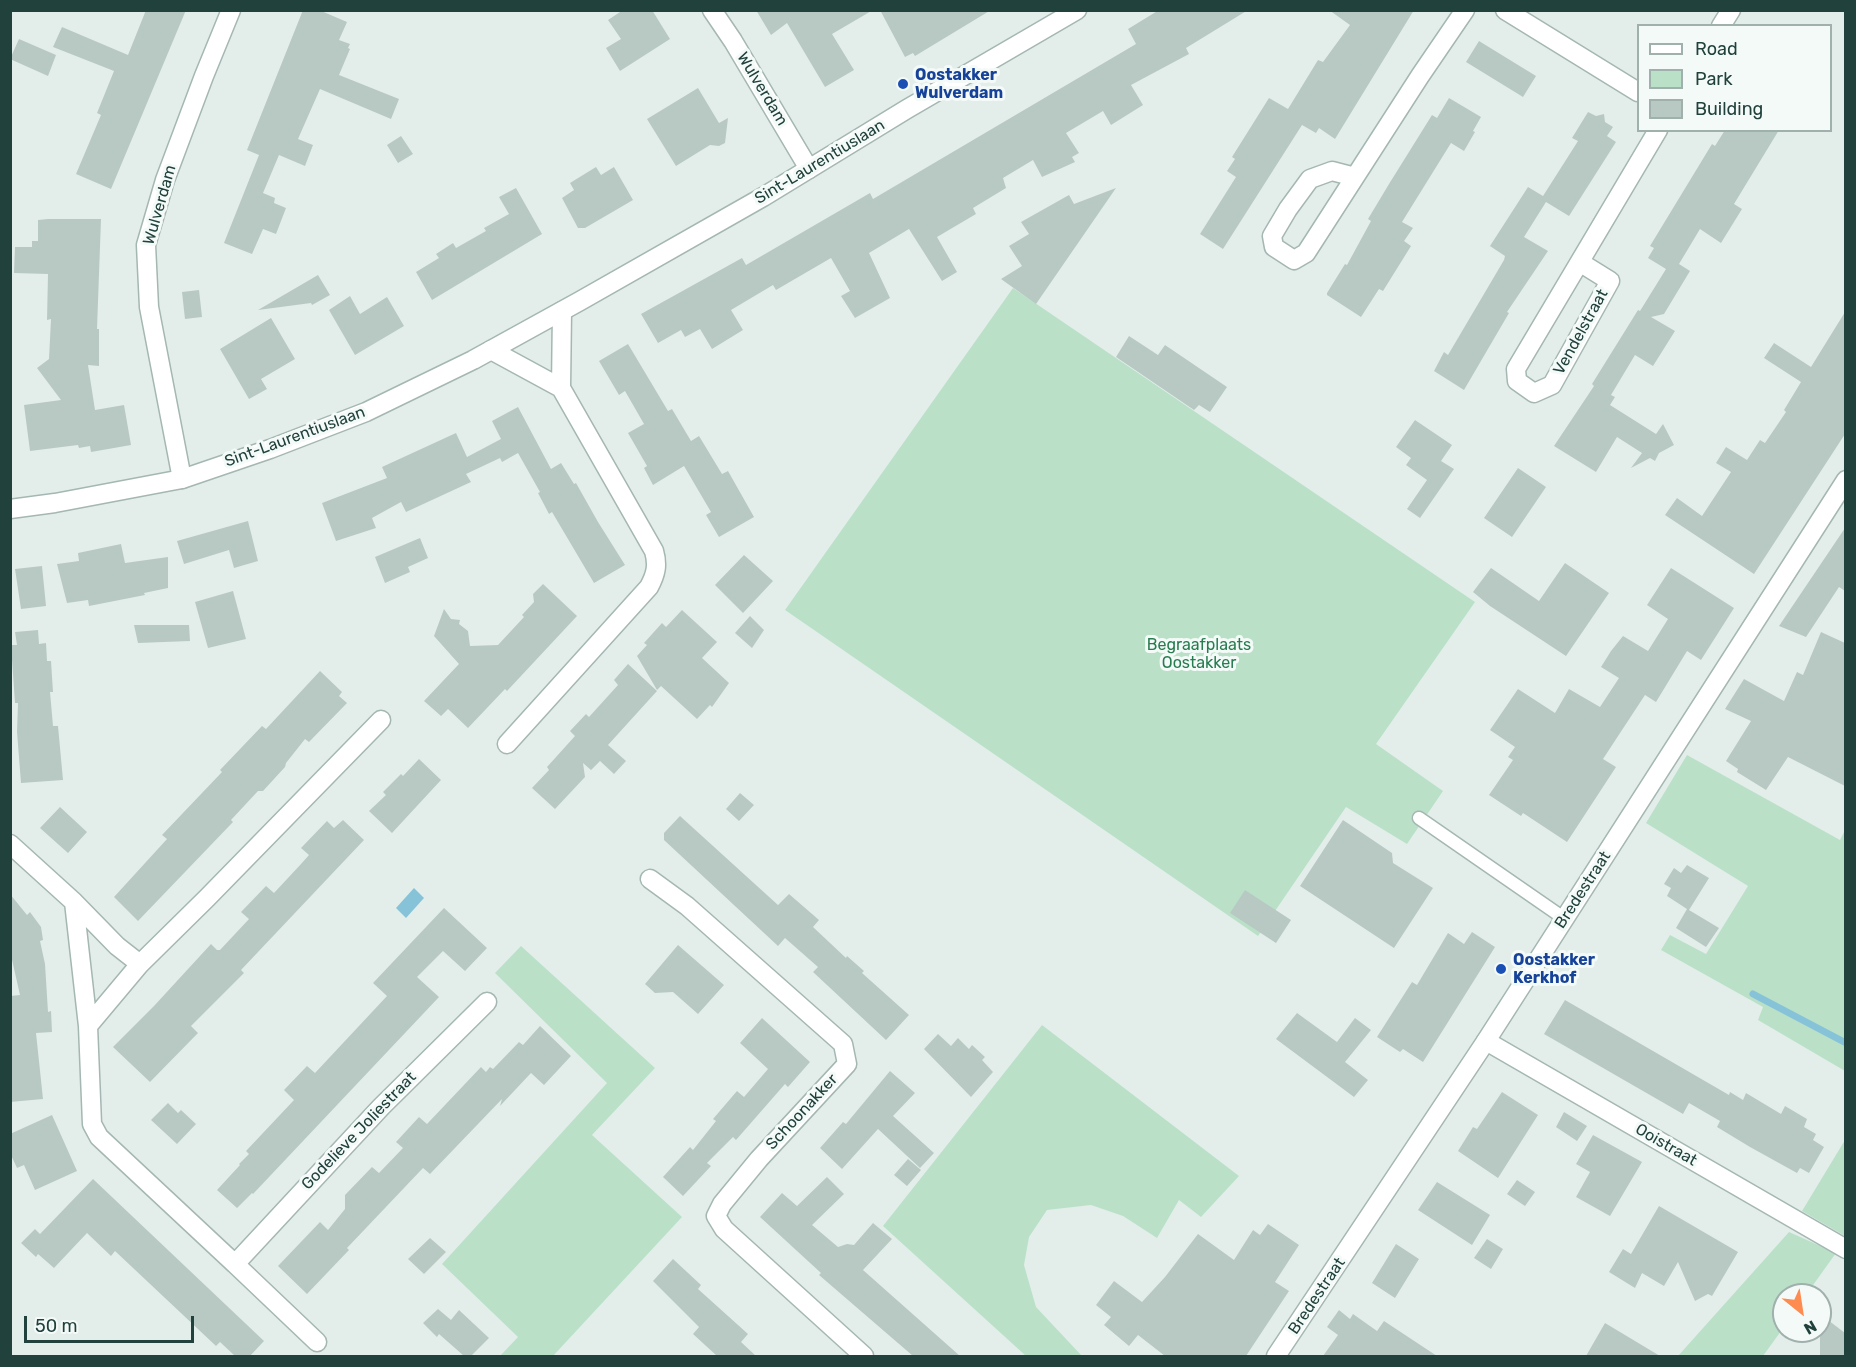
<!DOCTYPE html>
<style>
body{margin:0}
#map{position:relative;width:1856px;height:1367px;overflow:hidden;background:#e3eeea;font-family:Rubik,sans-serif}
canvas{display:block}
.frame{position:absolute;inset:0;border:12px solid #21413c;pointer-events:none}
.legend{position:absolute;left:1637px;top:24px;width:195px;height:108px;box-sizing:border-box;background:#f4faf8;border:2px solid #a0b0ad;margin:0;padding:8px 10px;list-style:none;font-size:18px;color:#21413c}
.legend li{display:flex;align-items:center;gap:12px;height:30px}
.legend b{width:30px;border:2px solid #a0b0ad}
.north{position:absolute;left:1772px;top:1283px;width:60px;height:60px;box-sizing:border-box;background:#f4faf8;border:2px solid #a0b0ad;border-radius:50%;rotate:150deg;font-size:16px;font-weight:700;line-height:24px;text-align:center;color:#21413c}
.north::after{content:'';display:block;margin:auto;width:21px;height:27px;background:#fe8c51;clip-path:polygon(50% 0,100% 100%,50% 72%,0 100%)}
.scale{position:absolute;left:24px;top:1316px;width:170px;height:27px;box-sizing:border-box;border:3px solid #21413c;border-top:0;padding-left:8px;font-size:18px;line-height:21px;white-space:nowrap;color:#21413c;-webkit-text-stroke:4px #f4faf8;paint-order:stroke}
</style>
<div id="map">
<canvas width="1856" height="1367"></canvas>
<div class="frame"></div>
<ul class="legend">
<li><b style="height:8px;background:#fff"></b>Road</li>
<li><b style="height:16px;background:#bae1c8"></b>Park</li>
<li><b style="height:16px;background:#b8c9c4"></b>Building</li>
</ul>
<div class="north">N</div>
<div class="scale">50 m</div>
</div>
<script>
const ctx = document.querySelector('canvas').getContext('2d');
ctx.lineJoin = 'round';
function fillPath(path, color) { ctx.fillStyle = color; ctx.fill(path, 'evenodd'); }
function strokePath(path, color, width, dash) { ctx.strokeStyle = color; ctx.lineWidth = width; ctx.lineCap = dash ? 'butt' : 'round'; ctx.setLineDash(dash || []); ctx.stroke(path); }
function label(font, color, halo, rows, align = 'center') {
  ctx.font = font + ' Rubik,sans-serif'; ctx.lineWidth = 6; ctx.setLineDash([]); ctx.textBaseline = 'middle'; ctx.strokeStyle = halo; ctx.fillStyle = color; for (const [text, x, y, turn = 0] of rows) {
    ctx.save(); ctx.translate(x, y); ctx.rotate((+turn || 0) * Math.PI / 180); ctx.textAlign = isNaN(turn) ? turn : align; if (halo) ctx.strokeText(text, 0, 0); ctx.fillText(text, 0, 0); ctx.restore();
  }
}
fillPath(new Path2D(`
 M 1013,288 L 1475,602 L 1376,744 L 1443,791 L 1407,844 L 1346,807 L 1258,936 L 785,610 Z
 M 1687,755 L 1840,840 L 1845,830 L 1845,1071 L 1758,1020 L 1763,1007 L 1661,950 L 1670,935 L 1706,954 L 1748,886 L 1646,823 Z
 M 521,946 L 655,1068 L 592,1135 L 682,1217 L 553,1356 L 500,1356 L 518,1337 L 442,1264 L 607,1083 L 495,973 Z
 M 1042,1025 L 1239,1176 L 1201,1217 L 1179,1200 L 1157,1238 L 1123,1216 L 1091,1205 L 1047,1210 L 1029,1237 L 1024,1265 L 1036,1307 L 1082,1356 L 1026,1356 L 883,1226 Z
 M 1845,1140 L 1845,1236 L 1802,1211 Z
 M 1789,1232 L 1836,1253 L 1806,1295 L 1784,1295 L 1784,1327 L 1763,1356 L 1678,1356 Z`), '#bae1c8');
fillPath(new Path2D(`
 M 414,888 L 424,898 L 406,918 L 396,908 Z`), '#86c3d8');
strokePath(new Path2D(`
 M 1753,994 L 1846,1043`), '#86c3d8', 7);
fillPath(new Path2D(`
 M 146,10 L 186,10 L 111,189 L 76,174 L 101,115 L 97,113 L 114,71 L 53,47 L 62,27 L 128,55 Z
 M 303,10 L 319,10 L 347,22 L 339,40 L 350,44 L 348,48 L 350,49 L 339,75 L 399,99 L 391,119 L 320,89 L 298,139 L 313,145 L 305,166 L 279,155 L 263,193 L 275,198 L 274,203 L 286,208 L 276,234 L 263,229 L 252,254 L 224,243 L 259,155 L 247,150 Z
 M 623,10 L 652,10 L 670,39 L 620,71 L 606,48 L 621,39 L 608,20 Z
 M 756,10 L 873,10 L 832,34 L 854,70 L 825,87 L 787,23 L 771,35 Z
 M 880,10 L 991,10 L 915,56 L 913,53 L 905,57 Z
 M 1159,10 L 1248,10 L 1186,48 L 1189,54 L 1131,85 L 1143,105 L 1111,125 L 1103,111 L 1066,133 L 1079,153 L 1072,157 L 1075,162 L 1042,177 L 1033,160 L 1003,178 L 1006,188 L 973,208 L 976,214 L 937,237 L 957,272 L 942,281 L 909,229 L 869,253 L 890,298 L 855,318 L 841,296 L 850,291 L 831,258 L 776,290 L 773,285 L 731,310 L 743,330 L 712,349 L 700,329 L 685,337 L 681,330 L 658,343 L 641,314 L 742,258 L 746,265 L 870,193 L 873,199 L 1136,44 L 1128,29 Z
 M 1329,10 L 1414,10 L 1335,139 L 1319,128 L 1316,133 L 1302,125 L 1223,249 L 1200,234 L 1236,177 L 1227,171 L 1235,159 L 1232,157 L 1269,98 L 1288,109 L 1318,60 L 1323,62 L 1350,25 Z
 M 19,39 L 56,55 L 48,76 L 10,59 Z
 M 1479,41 L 1536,76 L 1523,97 L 1466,62 Z
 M 698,88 L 719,123 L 728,118 L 725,143 L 719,146 L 710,145 L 676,166 L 647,119 Z
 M 1449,98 L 1481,117 L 1473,131 L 1475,132 L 1464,151 L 1451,143 L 1402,222 L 1413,228 L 1404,241 L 1411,246 L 1383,291 L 1379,289 L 1361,317 L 1327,295 L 1327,293 L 1345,264 L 1347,265 L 1371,221 L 1368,219 L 1389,184 L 1432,115 L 1437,118 Z
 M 1588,112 L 1596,116 L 1604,114 L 1605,122 L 1613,127 L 1607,136 L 1616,142 L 1569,216 L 1546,202 L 1524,237 L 1548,251 L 1507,312 L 1509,313 L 1464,390 L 1434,371 L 1444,352 L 1448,355 L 1504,260 L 1505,256 L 1490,246 L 1528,187 L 1543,196 L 1578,141 L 1572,138 Z
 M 1725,130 L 1779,130 L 1734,204 L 1742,209 L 1721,243 L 1700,229 L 1679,264 L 1690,271 L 1664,314 L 1651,317 L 1675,331 L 1653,366 L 1635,355 L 1611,395 L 1615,397 L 1610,405 L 1656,434 L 1663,424 L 1674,445 L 1659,453 L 1655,461 L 1650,458 L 1631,468 L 1642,453 L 1617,437 L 1596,472 L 1554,446 L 1594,386 L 1592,384 L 1638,310 L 1640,311 L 1666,269 L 1648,258 L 1654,248 L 1650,246 L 1712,144 L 1715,146 Z
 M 401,136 L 413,154 L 398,163 L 387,145 Z
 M 596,167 L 601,175 L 614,167 L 633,200 L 585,228 L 578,228 L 562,198 L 574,190 L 570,183 Z
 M 516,188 L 542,234 L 432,300 L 416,272 L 439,258 L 436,254 L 453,243 L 456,248 L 486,231 L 484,228 L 509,214 L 499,197 Z
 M 1116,188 L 1036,304 L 1001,279 L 1022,266 L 1009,246 L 1029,234 L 1021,222 L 1069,195 L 1074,204 Z
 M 48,219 L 101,219 L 97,329 L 99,329 L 99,366 L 88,365 L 95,410 L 124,405 L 131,445 L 91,452 L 90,446 L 79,448 L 78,445 L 30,451 L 24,405 L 61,400 L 37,368 L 49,359 L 51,319 L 47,320 L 48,274 L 14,273 L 15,247 L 32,247 L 32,241 L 38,241 L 38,220 Z
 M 318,275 L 330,295 L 312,305 L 311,303 L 258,310 Z
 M 199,290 L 202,317 L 185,319 L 182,292 Z
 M 350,296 L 360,314 L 387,297 L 404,326 L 355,355 L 329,310 Z
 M 1845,312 L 1845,434 L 1754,574 L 1665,515 L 1677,498 L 1702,516 L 1731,472 L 1716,463 L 1726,447 L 1747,460 L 1760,440 L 1765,443 L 1786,412 L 1784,410 L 1801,382 L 1764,358 L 1774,343 L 1811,367 Z
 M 271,318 L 295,359 L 261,379 L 267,389 L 249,399 L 220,349 Z
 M 1129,336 L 1158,355 L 1165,345 L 1227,387 L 1210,412 L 1199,405 L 1194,410 L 1116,357 Z
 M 628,344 L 668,411 L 672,409 L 691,441 L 699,436 L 722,474 L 728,471 L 754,517 L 719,537 L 706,515 L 711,512 L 684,466 L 653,485 L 644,468 L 647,466 L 628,433 L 644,424 L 625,391 L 619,395 L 599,361 Z
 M 518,407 L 551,469 L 561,463 L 574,484 L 576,483 L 598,522 L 625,565 L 594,583 L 552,512 L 549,514 L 538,493 L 540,492 L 518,453 L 502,462 L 500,458 L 466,474 L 471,482 L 406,512 L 401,502 L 372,518 L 376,528 L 336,541 L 322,503 L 387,478 L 382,467 L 456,433 L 467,457 L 501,439 L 492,421 Z
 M 1415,420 L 1452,445 L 1441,461 L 1454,469 L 1420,518 L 1407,509 L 1427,480 L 1406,465 L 1411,458 L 1396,447 Z
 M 1518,468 L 1546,487 L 1512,537 L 1484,518 Z
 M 248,521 L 258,561 L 234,568 L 229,550 L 184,564 L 177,541 Z
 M 1845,528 L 1845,591 L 1839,587 L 1806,637 L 1779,626 Z
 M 420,538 L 428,558 L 408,567 L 410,572 L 385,583 L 375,557 Z
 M 121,544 L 125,563 L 168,557 L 168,588 L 144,593 L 145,595 L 89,606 L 88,600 L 67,603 L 57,564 L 79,561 L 78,553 Z
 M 744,555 L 773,581 L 743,613 L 715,585 Z
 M 1565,563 L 1609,593 L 1566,656 L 1490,606 L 1473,592 L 1491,568 L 1539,601 Z
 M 42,566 L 46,606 L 21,609 L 15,569 Z
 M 1671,568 L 1734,608 L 1701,660 L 1687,651 L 1656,702 L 1645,695 L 1603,759 L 1616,767 L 1567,842 L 1523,813 L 1521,816 L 1489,795 L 1513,760 L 1508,757 L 1515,747 L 1490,730 L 1518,689 L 1555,713 L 1569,689 L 1600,707 L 1619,678 L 1601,667 L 1611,651 L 1623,636 L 1648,651 L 1668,619 L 1647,605 Z
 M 543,584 L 577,616 L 507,691 L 505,689 L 468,728 L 448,709 L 441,716 L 424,701 L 459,664 L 434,636 L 444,609 L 451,619 L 460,620 L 459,624 L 468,631 L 470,646 L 498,645 L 524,617 L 522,615 L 534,602 L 533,594 Z
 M 233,591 L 246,639 L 208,648 L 195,602 Z
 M 682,610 L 717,642 L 702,658 L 729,683 L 712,707 L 710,705 L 697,719 L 661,686 L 657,690 L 637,656 L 647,645 L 644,643 L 662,623 L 666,627 Z
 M 750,616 L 764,630 L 752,648 L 735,633 Z
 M 134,625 L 189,625 L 190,641 L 138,643 Z
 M 38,630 L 39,644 L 46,643 L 47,661 L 51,661 L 53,692 L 50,692 L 53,726 L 58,726 L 63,780 L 21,783 L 17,732 L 18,703 L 15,703 L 11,645 L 17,645 L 15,632 Z
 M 1821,632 L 1845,643 L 1845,786 L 1788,757 L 1766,790 L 1737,772 L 1738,769 L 1726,761 L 1751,721 L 1725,709 L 1744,679 L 1784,701 L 1797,672 L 1803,675 Z
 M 628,664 L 657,691 L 608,745 L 626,761 L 614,774 L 600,761 L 591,770 L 583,763 L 585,777 L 555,809 L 532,788 L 549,770 L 547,767 L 575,736 L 570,731 L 586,714 L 589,717 L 618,685 L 614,680 Z
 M 320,671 L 342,692 L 339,696 L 347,703 L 309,742 L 305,739 L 286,763 L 285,767 L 263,791 L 258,791 L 231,820 L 233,822 L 138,921 L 114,897 L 167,839 L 162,835 L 222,772 L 220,770 L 262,726 L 266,729 Z
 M 419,759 L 441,780 L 392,833 L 369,811 L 386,795 L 383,792 L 401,774 L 403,776 Z
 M 740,793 L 754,805 L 739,821 L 726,809 Z
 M 60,807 L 87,832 L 68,853 L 40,828 Z
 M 680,816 L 778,905 L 789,894 L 819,920 L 813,927 L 846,958 L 847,956 L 864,971 L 862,973 L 909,1015 L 886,1040 L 813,972 L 818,967 L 785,938 L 778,946 L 664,840 L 664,833 Z
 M 343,820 L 364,840 L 241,970 L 244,973 L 191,1026 L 198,1033 L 150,1082 L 113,1047 L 154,1006 L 211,944 L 217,950 L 220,950 L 249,919 L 241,912 L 266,886 L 274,893 L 301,864 L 309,855 L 301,848 L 327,821 L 334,828 Z
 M 1343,820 L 1392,853 L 1393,863 L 1433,888 L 1394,948 L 1300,886 Z
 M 1687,865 L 1709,878 L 1689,910 L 1719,928 L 1706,947 L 1676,928 L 1687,909 L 1667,896 L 1671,888 L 1664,884 L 1674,868 L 1681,873 Z
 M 1245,890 L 1291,920 L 1276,943 L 1230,913 Z
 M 10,894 L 27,915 L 30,912 L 41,927 L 43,940 L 40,941 L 45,964 L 48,1012 L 51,1011 L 52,1032 L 36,1033 L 43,1099 L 10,1102 L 10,996 L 20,995 L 10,951 Z
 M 444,908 L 487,948 L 465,971 L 443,951 L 417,977 L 439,997 L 253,1194 L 252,1193 L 237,1208 L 217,1190 L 240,1165 L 239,1164 L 249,1154 L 246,1151 L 294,1100 L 284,1090 L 307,1066 L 315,1073 L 387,996 L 373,983 Z
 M 1472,932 L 1495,947 L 1423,1062 L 1403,1049 L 1400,1052 L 1377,1037 L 1412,982 L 1417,985 L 1448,933 L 1464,944 Z
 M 678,945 L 724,985 L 698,1014 L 673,992 L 655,993 L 645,984 Z
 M 1565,1000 L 1729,1095 L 1730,1092 L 1743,1100 L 1746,1093 L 1781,1114 L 1785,1106 L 1807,1119 L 1804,1127 L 1816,1134 L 1813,1140 L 1824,1147 L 1809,1173 L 1800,1168 L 1797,1173 L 1750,1147 L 1717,1127 L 1720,1121 L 1689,1103 L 1683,1114 L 1544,1034 Z
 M 1297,1013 L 1337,1042 L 1355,1018 L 1371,1030 L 1345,1062 L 1368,1080 L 1354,1097 L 1276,1039 Z
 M 762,1018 L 810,1062 L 788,1087 L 785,1084 L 736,1140 L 733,1137 L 707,1163 L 711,1166 L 683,1196 L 663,1177 L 690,1147 L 693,1150 L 716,1121 L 713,1119 L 737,1091 L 744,1097 L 768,1069 L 740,1043 Z
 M 540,1026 L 571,1056 L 544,1085 L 531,1073 L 500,1106 L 502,1099 L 430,1174 L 423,1168 L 347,1248 L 349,1250 L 307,1294 L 278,1266 L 320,1222 L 328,1230 L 345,1209 L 345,1195 L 372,1167 L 379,1173 L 403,1148 L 396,1142 L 419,1117 L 427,1124 L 481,1067 L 486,1072 L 490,1067 L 493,1069 L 519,1042 L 523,1045 Z
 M 938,1034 L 951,1046 L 958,1038 L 969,1049 L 972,1045 L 985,1057 L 982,1060 L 993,1072 L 971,1097 L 924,1049 Z
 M 890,1071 L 915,1093 L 893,1116 L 934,1153 L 920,1168 L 878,1129 L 842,1169 L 820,1148 L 843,1122 L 846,1124 Z
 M 1502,1092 L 1538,1115 L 1498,1178 L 1458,1151 L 1473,1127 L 1477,1129 Z
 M 168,1103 L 178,1113 L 181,1110 L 196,1124 L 177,1144 L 151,1120 Z
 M 1564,1112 L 1587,1126 L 1577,1141 L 1556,1127 Z
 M 52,1115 L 77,1171 L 35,1190 L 24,1165 L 17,1168 L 10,1153 L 10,1134 Z
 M 1593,1135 L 1642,1162 L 1610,1216 L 1576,1197 L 1590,1172 L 1576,1164 Z
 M 908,1159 L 921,1170 L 907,1186 L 894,1175 Z
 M 827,1177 L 844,1194 L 812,1225 L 838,1247 L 847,1244 L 854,1245 L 873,1223 L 892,1239 L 863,1270 L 960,1356 L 913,1356 L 819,1275 L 821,1273 L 760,1217 L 782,1193 L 797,1206 Z
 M 93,1179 L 264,1341 L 250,1356 L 235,1356 L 220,1342 L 216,1346 L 115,1251 L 111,1256 L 87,1233 L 54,1268 L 38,1254 L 36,1257 L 21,1243 L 35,1229 L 40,1234 Z
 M 1517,1180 L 1535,1192 L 1525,1206 L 1507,1194 Z
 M 1437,1182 L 1490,1215 L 1472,1245 L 1418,1210 Z
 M 1659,1206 L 1738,1252 L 1712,1296 L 1708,1294 L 1695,1301 L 1678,1262 L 1664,1286 L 1642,1273 L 1635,1288 L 1609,1272 L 1623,1249 L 1631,1254 Z
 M 1268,1224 L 1299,1245 L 1275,1282 L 1289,1291 L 1246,1356 L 1165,1356 L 1138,1335 L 1129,1346 L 1104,1325 L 1111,1317 L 1096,1305 L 1114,1281 L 1142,1302 L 1165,1277 L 1198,1234 L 1234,1260 L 1253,1230 L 1260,1235 Z
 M 430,1238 L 446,1252 L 424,1274 L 408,1259 Z
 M 1487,1239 L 1503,1249 L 1491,1269 L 1474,1258 Z
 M 1396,1244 L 1419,1259 L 1395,1298 L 1372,1283 Z
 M 673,1259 L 701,1285 L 698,1289 L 748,1334 L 741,1342 L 756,1356 L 717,1356 L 693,1334 L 699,1327 L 653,1281 Z
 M 438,1309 L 451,1320 L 459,1310 L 489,1338 L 471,1356 L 464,1356 L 439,1334 L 437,1337 L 423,1323 Z
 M 1339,1310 L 1350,1319 L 1353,1314 L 1377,1331 L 1384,1321 L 1437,1356 L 1323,1356 L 1338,1335 L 1327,1327 Z
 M 1820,1314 L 1845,1333 L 1845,1356 L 1820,1356 Z
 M 1605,1323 L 1660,1356 L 1586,1356 Z`), '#b8c9c4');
const service = new Path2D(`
 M 1419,818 L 1565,919`);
const minor = new Path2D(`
 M 712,10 L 733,41 L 809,169
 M 1505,10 L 1638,92
 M 1721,26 L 1731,10
 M 1355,177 L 1332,171 L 1310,179 L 1288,209 L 1272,236 L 1274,247 L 1294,260 L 1306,253 L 1420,76 L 1465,10
 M 1581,263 L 1610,281 L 1552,385 L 1534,393 L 1517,381 L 1516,369 L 1658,130
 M 491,350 L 561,388
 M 182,479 L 149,307 L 146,245 L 165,180 L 204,76 L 231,10
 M 507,744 L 649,587 C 656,574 658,565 654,551 L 561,388 L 562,311
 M 10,844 L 74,902 L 88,1026 L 92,1124 L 99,1137 L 235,1264 L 381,1107 L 487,1002
 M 650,879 L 687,906 L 843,1044 L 847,1064 L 759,1159 L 722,1204 L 716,1216 L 724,1229 L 864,1356
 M 74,902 L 117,946 L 140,964
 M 88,1026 L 140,964 L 207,898 L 381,720
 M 1486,1041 L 1846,1249
 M 235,1264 L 317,1342`);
const tertiary = new Path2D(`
 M 10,509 L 55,503 L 182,479 L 270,449 L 366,412 L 473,360 L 580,301 L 763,197 L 907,109 L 1077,10
 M 1276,1356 L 1486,1041 L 1846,480`);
strokePath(service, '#a5b7b2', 15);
strokePath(minor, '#a5b7b2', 21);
strokePath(tertiary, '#a5b7b2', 21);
strokePath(service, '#fff', 12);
strokePath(minor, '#fff', 18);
strokePath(tertiary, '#fff', 18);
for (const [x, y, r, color] of [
 [903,84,6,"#1a4fb4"],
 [1501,969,6,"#1a4fb4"]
]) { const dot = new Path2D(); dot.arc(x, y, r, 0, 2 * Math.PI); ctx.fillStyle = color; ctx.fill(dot); strokePath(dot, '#f4faf8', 2); }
label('bold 16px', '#164399', '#f4faf8', [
 ["Oostakker",915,75],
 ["Wulverdam",915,93],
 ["Oostakker",1513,960],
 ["Kerkhof",1513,978]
], 'left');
label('16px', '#21413c', '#f4faf8', [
 ["Wulverdam",762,89,59],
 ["Sint-Laurentiuslaan",820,162,-31],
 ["Wulverdam",160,205,-74],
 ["Vendelstraat",1581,332,-61],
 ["Sint-Laurentiuslaan",295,437,-20],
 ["Bredestraat",1583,890,-57],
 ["Schoonakker",802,1112,-47],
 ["Godelieve Joliestraat",359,1131,-46],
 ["Ooistraat",1666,1145,30],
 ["Bredestraat",1317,1296,-56]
]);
label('16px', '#277c50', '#f4faf8', [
 ["Begraafplaats",1199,645],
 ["Oostakker",1199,663]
]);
</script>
